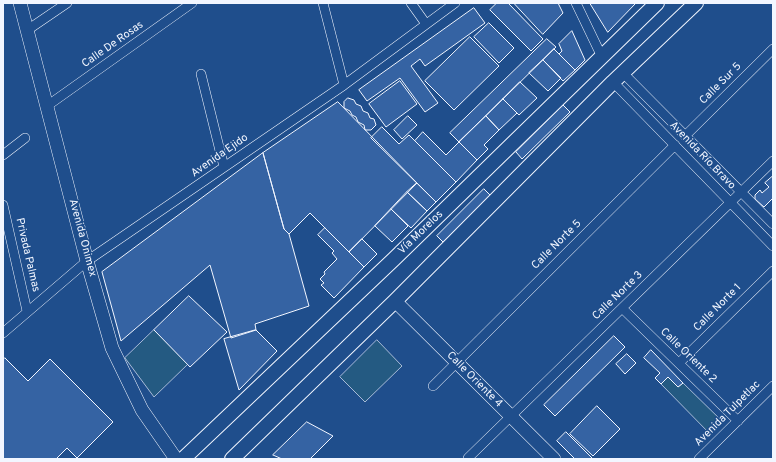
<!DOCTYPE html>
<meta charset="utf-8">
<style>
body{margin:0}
#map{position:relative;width:776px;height:462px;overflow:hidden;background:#1f4e8c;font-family:Overpass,sans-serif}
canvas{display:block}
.frame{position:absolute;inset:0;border:4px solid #f2f6ff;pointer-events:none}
</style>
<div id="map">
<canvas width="776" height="462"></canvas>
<div class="frame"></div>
</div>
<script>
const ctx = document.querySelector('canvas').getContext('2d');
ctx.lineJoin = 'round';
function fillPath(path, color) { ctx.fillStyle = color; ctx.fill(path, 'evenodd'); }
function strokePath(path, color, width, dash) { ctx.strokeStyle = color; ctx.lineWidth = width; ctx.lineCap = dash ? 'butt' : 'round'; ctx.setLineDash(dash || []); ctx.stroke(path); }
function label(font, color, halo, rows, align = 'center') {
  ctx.font = font + ' Overpass,sans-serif'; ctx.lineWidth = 3; ctx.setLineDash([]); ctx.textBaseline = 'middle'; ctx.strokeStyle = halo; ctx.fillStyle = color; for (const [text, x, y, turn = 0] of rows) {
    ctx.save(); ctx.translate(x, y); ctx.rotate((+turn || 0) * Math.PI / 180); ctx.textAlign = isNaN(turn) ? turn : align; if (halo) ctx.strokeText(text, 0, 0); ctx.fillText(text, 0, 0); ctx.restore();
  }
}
const green = new Path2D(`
 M 154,330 L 188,364 L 154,397 L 125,358 Z
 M 377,340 L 402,366 L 365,402 L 340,377 Z
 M 668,377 L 678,387 L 683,383 L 723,422 L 711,435 L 661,384 Z`);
fillPath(green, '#245a82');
strokePath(green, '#a8bbd7', 1);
const building = new Path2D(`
 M 497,3 L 508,3 L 543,39 L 531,51 L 490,10 Z
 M 514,3 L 558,3 L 563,13 L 543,34 Z
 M 590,3 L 636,3 L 608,32 Z
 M 474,8 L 485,23 L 425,66 L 420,59 L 411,66 L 438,103 L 425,112 L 400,78 L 367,101 L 359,90 Z
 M 489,23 L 514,48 L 499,63 L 474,37 Z
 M 572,31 L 585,60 L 575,70 L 559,54 L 562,51 L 559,44 Z
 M 470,37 L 499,66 L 454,110 L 425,81 Z
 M 547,39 L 556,47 L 459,142 L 450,133 Z
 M 554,49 L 575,70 L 563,81 L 543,60 Z
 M 543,60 L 561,78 L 548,91 L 529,73 Z
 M 400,81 L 417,104 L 386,127 L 369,104 Z
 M 520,82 L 537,98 L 519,115 L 503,99 Z
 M 348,98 L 354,100 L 356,104 L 361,106 L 363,111 L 368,113 L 370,118 L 374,119 L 376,125 L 371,130 L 365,130 L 364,125 L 358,122 L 356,117 L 352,115 L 350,111 L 344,108 L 344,102 Z
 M 503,99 L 517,113 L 499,130 L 486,116 Z
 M 338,102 L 417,183 L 349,252 L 310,213 L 289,234 L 284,229 L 263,153 Z
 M 563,105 L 570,112 L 522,159 L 516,152 Z
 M 408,116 L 417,125 L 402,139 L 394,130 Z
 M 486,116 L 499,130 L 484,145 L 488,149 L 477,160 L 459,142 Z
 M 382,127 L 399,144 L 409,135 L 456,182 L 436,202 L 371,138 Z
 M 423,132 L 446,155 L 459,142 L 477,160 L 456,182 L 415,141 Z
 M 263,153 L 284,229 L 289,234 L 309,306 L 255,324 L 256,330 L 231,338 L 210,265 L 121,341 L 102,272 Z
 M 773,176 L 773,198 L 764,207 L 755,199 L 755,195 L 760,190 L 762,193 L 769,187 L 765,183 Z
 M 417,183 L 436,202 L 427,211 L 407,192 Z
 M 484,189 L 491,196 L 443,242 L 437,236 Z
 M 407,192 L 427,211 L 411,228 L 391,209 Z
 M 391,209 L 408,226 L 392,242 L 375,226 Z
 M 325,228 L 364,267 L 334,298 L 321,285 L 324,283 L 320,279 L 325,274 L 324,272 L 337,259 L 332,253 L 334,251 L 318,235 Z
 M 362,239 L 377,254 L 364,267 L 349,252 Z
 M 189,296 L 227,332 L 190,367 L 154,330 Z
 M 256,330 L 277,351 L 239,390 L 224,339 Z
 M 614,336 L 625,347 L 555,416 L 544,405 Z
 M 651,350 L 683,383 L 678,387 L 668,377 L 661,384 L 655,378 L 660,373 L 644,358 Z
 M 627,354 L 636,363 L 625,374 L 616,364 Z
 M 5,358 L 28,381 L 50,359 L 113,422 L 77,458 L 67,448 L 56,459 L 3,459 L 3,360 Z
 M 597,406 L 620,429 L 593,456 L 570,434 Z
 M 307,422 L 333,436 L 310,459 L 282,459 L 273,455 Z
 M 566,432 L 593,459 L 575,459 L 557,441 Z`);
fillPath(building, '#3563a3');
strokePath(building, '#f2f6ff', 1);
const street = new Path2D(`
 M 323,3 L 344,85
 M 411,3 L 426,24
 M 576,3 L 602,57
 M 26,31 L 67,3
 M 623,73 L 773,224
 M 201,74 L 224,167
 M 613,82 L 773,246
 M 47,106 L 192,3
 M 685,136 L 773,49
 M 3,155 L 25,138
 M 3,205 L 27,311
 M 622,308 L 738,421
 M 3,333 L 87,261 L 344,85 L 455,3
 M 679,363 L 773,271
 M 433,386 L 675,145
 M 468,458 L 773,161
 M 699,459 L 773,386`);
const secondary = new Path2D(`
 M 20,3 L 87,261 L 112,348 L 142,410 L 176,459
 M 395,301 L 554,459`);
const primary = new Path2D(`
 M 183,459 L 394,259 L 657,3
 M 232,459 L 395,301 L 613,82 L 696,3`);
strokePath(street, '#f2f6ff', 10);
strokePath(secondary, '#f2f6ff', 14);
strokePath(primary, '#f2f6ff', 16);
strokePath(street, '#1f4e8c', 9);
strokePath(secondary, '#1f4e8c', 13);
strokePath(primary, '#1f4e8c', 14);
label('11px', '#f2f6ff', '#1f4e8c', [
 ["Calle De Rosas",113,45,-35],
 ["Calle Sur 5",721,84,-45],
 ["Avenida Ejido",220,156,-35],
 ["Avenida Río Bravo",702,156,46],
 ["Vía Morelos",421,233,-44],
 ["Avenida Onimex",82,238,75],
 ["Calle Norte 5",557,245,-45],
 ["Privada Palmas",27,255,77],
 ["Calle Norte 3",618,296,-44],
 ["Calle Norte 1",718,308,-45],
 ["Calle Oriente 2",688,356,44],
 ["Calle Oriente 4",474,380,45],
 ["Avenida Tulpetlac",728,414,-45]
]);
</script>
